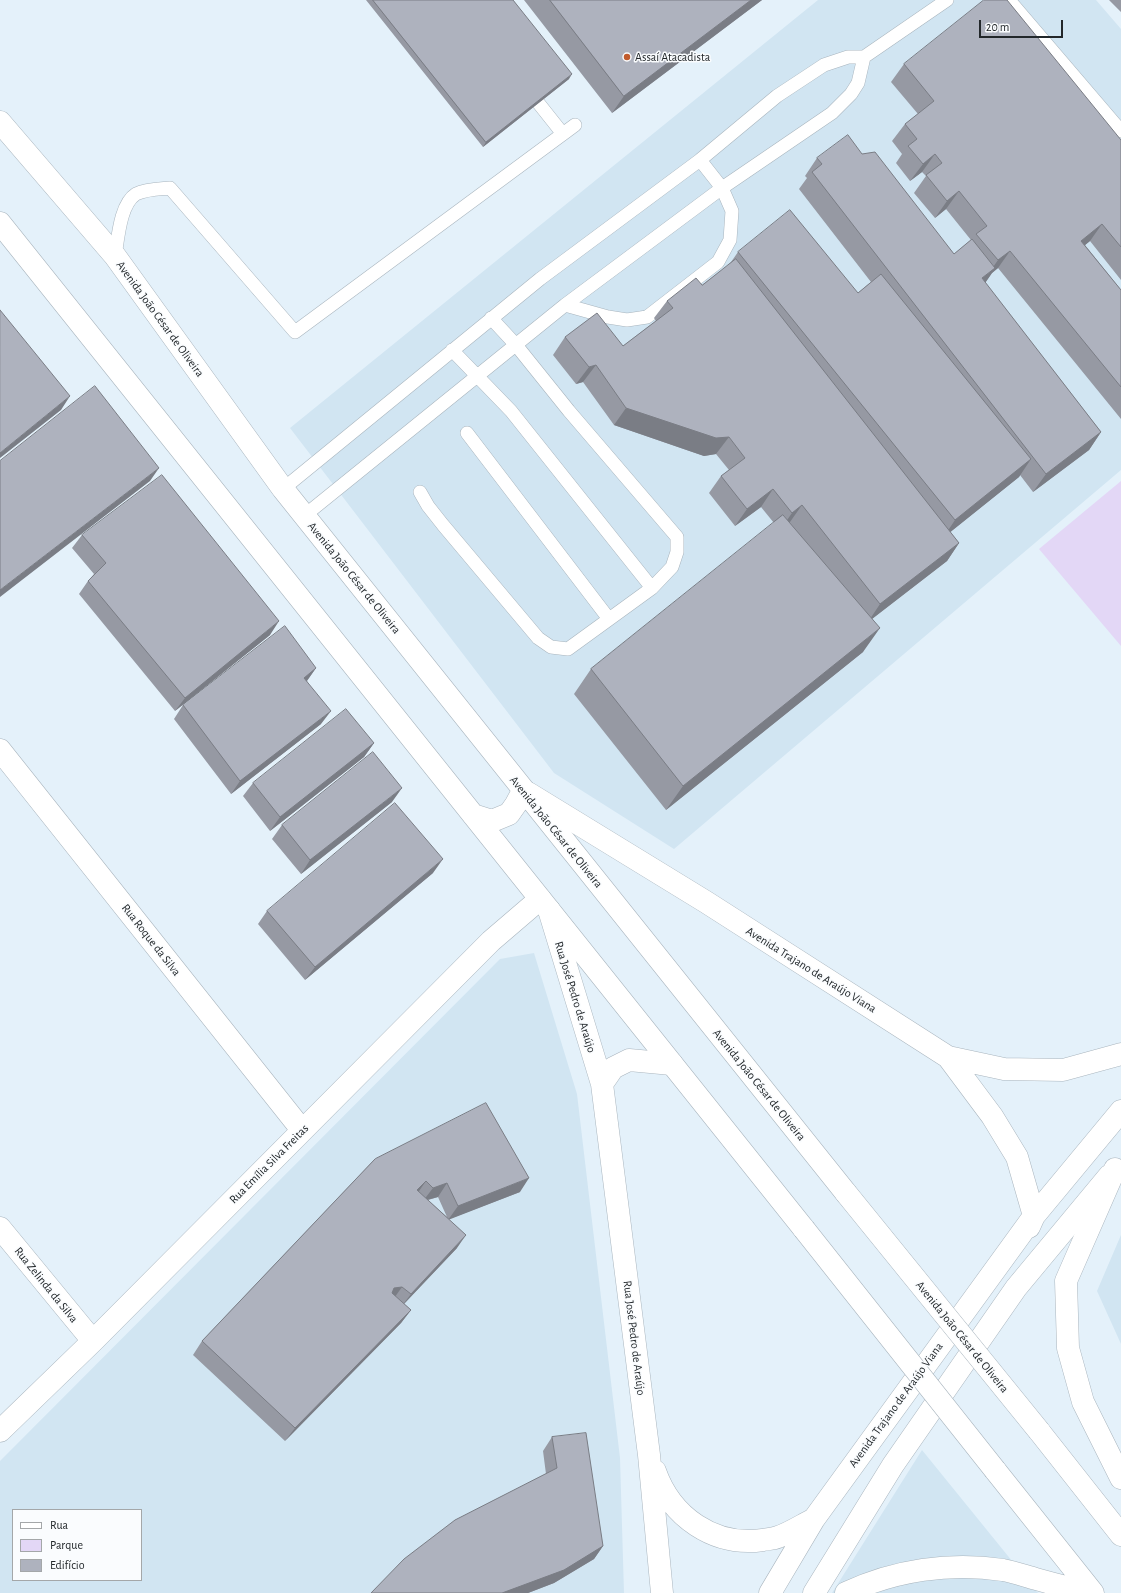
<!DOCTYPE html>
<meta charset="utf-8">
<style>
body{margin:0}
#map{position:relative;width:1121px;height:1593px;overflow:hidden;background:#e4f1fa;font-family:"Alegreya Sans",sans-serif}
canvas{display:block}
.legend{position:absolute;left:12px;top:1509px;width:130px;height:72px;box-sizing:border-box;background:#fafcfe;border:1px solid #a4a7a9;margin:0;padding:5px 7px;list-style:none;font-size:12px;color:#22272a}
.legend li{display:flex;align-items:center;gap:8px;height:20px}
.legend b{width:20px;border:1px solid #a4a7a9}
.scale{position:absolute;left:979px;top:20px;width:84px;height:18px;box-sizing:border-box;border:2px solid #22272a;border-top:0;padding-left:5px;font-size:12px;line-height:14px;white-space:nowrap;color:#22272a;-webkit-text-stroke:3px #fafcfe;paint-order:stroke}
</style>
<div id="map">
<canvas width="1121" height="1593"></canvas>
<ul class="legend">
<li><b style="height:5px;background:#fff"></b>Rua</li>
<li><b style="height:11px;background:#e3d7f6"></b>Parque</li>
<li><b style="height:11px;background:#aeb2be"></b>Edifício</li>
</ul>
<div class="scale">20 m</div>
</div>
<script>
const ctx = document.querySelector('canvas').getContext('2d');
ctx.lineJoin = 'round';
function fillPath(path, color) { ctx.fillStyle = color; ctx.fill(path, 'evenodd'); }
function strokePath(path, color, width, dash) { ctx.strokeStyle = color; ctx.lineWidth = width; ctx.lineCap = dash ? 'butt' : 'round'; ctx.setLineDash(dash || []); ctx.stroke(path); }
function label(font, color, halo, rows, align = 'center') {
  ctx.font = font + ' "Alegreya Sans",sans-serif'; ctx.lineWidth = 3; ctx.setLineDash([]); ctx.textBaseline = 'middle'; ctx.strokeStyle = halo; ctx.fillStyle = color; for (const [text, x, y, turn = 0] of rows) {
    ctx.save(); ctx.translate(x, y); ctx.rotate((+turn || 0) * Math.PI / 180); ctx.textAlign = isNaN(turn) ? turn : align; if (halo) ctx.strokeText(text, 0, 0); ctx.fillText(text, 0, 0); ctx.restore();
  }
}
fillPath(new Path2D(`
 M 818,0 L 1096,0 L 1121,29 L 1121,470 L 674,849 L 554,773 L 290,428 Z
 M 534,953 L 577,1094 L 620,1458 L 624,1593 L 0,1593 L 0,1461 L 500,959 ZM 13,1510 L 141,1510 L 141,1580 L 13,1580 Z
 M 1121,1235 L 1121,1344 L 1097,1291 Z
 M 922,1450 L 1038,1593 L 832,1593 Z`), '#d1e5f2');
fillPath(new Path2D(`
 M 1121,481 L 1121,646 L 1039,549 Z`), '#e3d7f6');
const service = new Path2D(`
 M 1009,0 L 1121,131
 M 528,90 L 563,134
 M 115,256 C 118,239 120,204 136,194 C 146,189 159,189 170,188 L 295,332 L 575,125
 M 565,305 L 608,317 L 627,320 L 647,317 L 718,262 L 730,240 L 732,211 L 722,188 L 700,160
 M 452,350 L 511,411 L 652,588
 M 467,433 L 609,619
 M 283,489 L 540,279 L 700,160 L 777,96 L 824,65 L 848,57 L 864,57 L 947,0
 M 420,492 L 428,506 L 443,525 L 538,638 L 551,647 L 568,649 L 652,588 L 672,567 L 677,552 L 677,537 L 569,411 L 516,345 L 491,318
 M 304,516 L 565,305 L 722,188 L 832,113 L 851,94 L 858,83 L 864,57`);
const minor = new Path2D(`
 M 0,750 L 302,1130
 M 0,1228 L 93,1341
 M 0,1431 L 93,1341 L 491,941 L 540,899`);
const tertiary = new Path2D(`
 M 528,793 L 706,902 L 948,1057 L 1004,1069 L 1063,1070 L 1121,1054
 M 549,910 L 602,1084 L 649,1455 L 662,1593
 M 948,1057 L 992,1116 L 1017,1157 L 1034,1216 L 1029,1227
 M 602,1084 L 613,1068 L 629,1060 L 672,1064
 M 655,1471 C 671,1517 714,1547 763,1540 C 768,1539 773,1539 778,1537 C 790,1533 802,1525 814,1519
 M 770,1593 L 814,1519 L 1034,1216 L 1121,1111
 M 814,1593 L 893,1465 L 1016,1288 L 1109,1176`);
const secondary = new Path2D(`
 M 0,122 L 115,256 L 283,489 L 846,1193
 M 0,223 L 804,1229
 M 473,815 L 492,821 L 509,814 L 516,804 L 523,791
 M 1115,1169 L 1066,1281 L 1068,1348 L 1083,1402 L 1121,1478
 M 1039,1431 L 1121,1535
 M 995,1470 L 1093,1593
 M 846,1593 C 895,1570 950,1562 1003,1570 C 1014,1572 1025,1576 1036,1579 C 1054,1584 1073,1589 1092,1593`);
strokePath(service, '#a9b5be', 14);
strokePath(minor, '#a9b5be', 23);
strokePath(tertiary, '#a9b5be', 23);
strokePath(secondary, '#a9b5be', 23);
strokePath(service, '#fff', 13);
strokePath(minor, '#fff', 22);
strokePath(tertiary, '#fff', 22);
strokePath(secondary, '#fff', 22);
const secondaryBridge = new Path2D(`
 M 846,1193 L 1039,1431
 M 804,1229 L 995,1470`);
strokePath(secondaryBridge, '#a9b5be', 23, []);
strokePath(secondaryBridge, '#fff', 22);
fillPath(new Path2D(`
 M 366,0 L 513,0 L 569,79 L 483,147 Z
 M 524,0 L 762,0 L 612,113 Z
 M 1109,0 L 1121,0 L 1121,12 Z
 M 904,64 L 1121,140 L 1121,280 L 1090,241 L 1085,245 L 1121,290 L 1121,419 L 998,268 L 992,273 L 985,283 L 1101,432 L 1089,450 L 1033,492 L 1020,475 L 1019,477 L 950,532 L 959,543 L 947,561 L 872,619 L 863,652 L 666,810 L 574,694 L 591,669 L 774,523 L 761,507 L 735,526 L 709,493 L 721,476 L 729,470 L 716,454 L 704,456 L 614,425 L 583,382 L 576,384 L 553,355 L 565,337 L 623,346 L 656,321 L 654,318 L 667,301 L 702,285 L 729,265 L 738,252 L 858,293 L 871,282 L 799,189 L 807,178 L 805,176 L 817,158 L 862,154 L 954,254 L 971,240 L 946,209 L 935,218 L 914,193 L 926,176 L 922,172 L 910,181 L 896,163 L 902,154 L 892,141 L 905,124 L 918,114 L 891,82 Z
 M 82,535 L 270,635 L 175,711 L 79,594 L 88,581 L 94,574 L 72,548 Z
 M 316,668 L 307,681 L 321,724 L 231,794 L 174,719 L 183,705 Z
 M 374,743 L 364,757 L 270,831 L 243,796 L 253,783 Z
 M 392,802 L 301,874 L 272,839 L 282,825 Z
 M 433,873 L 305,980 L 258,924 L 267,911 Z
 M 375,1159 L 520,1192 L 449,1219 L 457,1248 L 404,1304 L 411,1310 L 401,1323 L 285,1441 L 193,1355 L 202,1341 ZM 438,1197 L 447,1217 L 428,1200 Z
 M 552,1437 L 603,1546 L 594,1559 L 554,1583 L 528,1593 L 371,1593 L 546,1474 L 543,1451 Z`), '#9699a3');
fillPath(new Path2D(`
 M 751,0 L 762,0 L 612,113 L 624,96 Z
 M 572,74 L 569,79 L 483,147 L 486,142 Z
 M 935,154 L 922,172 L 910,181 L 923,164 Z
 M 959,191 L 946,209 L 935,218 L 947,201 Z
 M 1102,224 L 1090,241 L 1069,258 L 1081,241 Z
 M 1010,251 L 998,268 L 992,273 L 983,286 L 982,278 L 989,273 L 998,260 Z
 M 596,365 L 583,382 L 576,384 L 589,367 Z
 M 70,396 L 61,410 L 0,458 L 0,453 Z
 M 626,408 L 729,437 L 716,454 L 704,456 L 614,425 Z
 M 1101,432 L 1089,450 L 1033,492 L 1046,474 Z
 M 1031,459 L 1019,477 L 943,538 L 955,520 Z
 M 159,468 L 150,481 L 0,597 L 0,590 Z
 M 773,489 L 761,507 L 735,526 L 747,509 Z
 M 802,505 L 790,522 L 780,530 L 792,513 Z
 M 959,543 L 947,561 L 868,622 L 880,604 Z
 M 279,621 L 270,635 L 175,711 L 185,698 Z
 M 880,628 L 863,652 L 666,810 L 683,786 Z
 M 316,668 L 306,682 L 304,678 Z
 M 331,711 L 321,724 L 231,794 L 240,781 Z
 M 374,743 L 364,757 L 270,831 L 280,817 Z
 M 402,788 L 392,802 L 301,874 L 310,860 Z
 M 443,859 L 433,873 L 305,980 L 315,967 Z
 M 529,1178 L 520,1192 L 448,1220 L 458,1206 Z
 M 426,1181 L 417,1194 L 417,1190 Z
 M 447,1183 L 438,1197 L 423,1201 L 433,1188 Z
 M 466,1235 L 457,1248 L 401,1307 L 411,1294 Z
 M 402,1287 L 392,1301 L 385,1302 L 394,1288 Z
 M 411,1310 L 401,1323 L 285,1441 L 295,1428 Z
 M 603,1546 L 594,1559 L 554,1583 L 528,1593 L 502,1593 Z`), '#7a7d85');
const building = new Path2D(`
 M 373,0 L 513,0 L 572,74 L 486,142 Z
 M 550,0 L 751,0 L 624,96 Z
 M 984,0 L 1007,0 L 1121,140 L 1121,247 L 1102,224 L 1081,241 L 1121,290 L 1121,387 L 1010,251 L 998,260 L 976,234 L 987,226 L 959,191 L 947,201 L 926,175 L 942,163 L 935,154 L 923,164 L 908,146 L 917,139 L 905,124 L 934,101 L 904,64 Z
 M 848,135 L 862,154 L 875,152 L 954,254 L 972,239 L 995,268 L 982,278 L 1101,432 L 1046,474 L 812,172 L 822,164 L 817,158 Z
 M 790,210 L 858,293 L 881,274 L 1031,459 L 955,520 L 738,252 Z
 M 736,259 L 959,543 L 880,604 L 802,505 L 792,513 L 773,489 L 747,509 L 721,476 L 745,458 L 729,437 L 716,438 L 626,408 L 596,365 L 589,367 L 565,337 L 597,313 L 623,346 L 673,308 L 667,301 L 696,278 L 702,285 Z
 M 0,310 L 70,396 L 0,453 Z
 M 95,386 L 159,468 L 0,590 L 0,461 Z
 M 162,475 L 279,621 L 185,698 L 88,581 L 106,563 L 82,535 Z
 M 783,515 L 880,628 L 683,786 L 591,669 Z
 M 285,626 L 316,668 L 304,678 L 331,711 L 240,781 L 183,705 Z
 M 346,709 L 374,743 L 280,817 L 253,783 Z
 M 373,752 L 402,788 L 310,860 L 282,825 Z
 M 395,803 L 443,859 L 315,967 L 267,911 Z
 M 486,1103 L 529,1178 L 458,1206 L 447,1183 L 433,1188 L 426,1181 L 417,1190 L 466,1235 L 411,1294 L 402,1287 L 394,1288 L 392,1293 L 411,1310 L 295,1428 L 202,1341 L 375,1159 Z
 M 586,1433 L 603,1546 L 564,1570 L 502,1593 L 371,1593 L 404,1559 L 455,1520 L 557,1468 L 552,1437 Z`);
fillPath(building, '#aeb2be');
strokePath(building, '#7a7d85', 1);
for (const [x, y, r, color] of [
 [627,57,4,"#c15b2d"]
]) { const dot = new Path2D(); dot.arc(x, y, r, 0, 2 * Math.PI); ctx.fillStyle = color; ctx.fill(dot); strokePath(dot, '#fafcfe', 1.5); }
label('12px', '#22272a', '#fafcfe', [
 ["Assaí Atacadista",635,57]
], 'left');
label('12px', '#22272a', '#fafcfe', [
 ["Avenida João César de Oliveira",160,319,54],
 ["Avenida João César de Oliveira",354,578,51],
 ["Avenida João César de Oliveira",556,832,51],
 ["Rua Roque da Silva",151,940,52],
 ["Avenida Trajano de Araújo Viana",811,970,32],
 ["Rua José Pedro de Araújo",575,997,73],
 ["Avenida João César de Oliveira",759,1085,51],
 ["Rua Emília Silva Freitas",269,1164,-45],
 ["Rua Zelinda da Silva",46,1285,51],
 ["Avenida João César de Oliveira",962,1337,51],
 ["Rua José Pedro de Araújo",634,1338,83],
 ["Avenida Trajano de Araújo Viana",896,1405,-54]
]);
</script>
